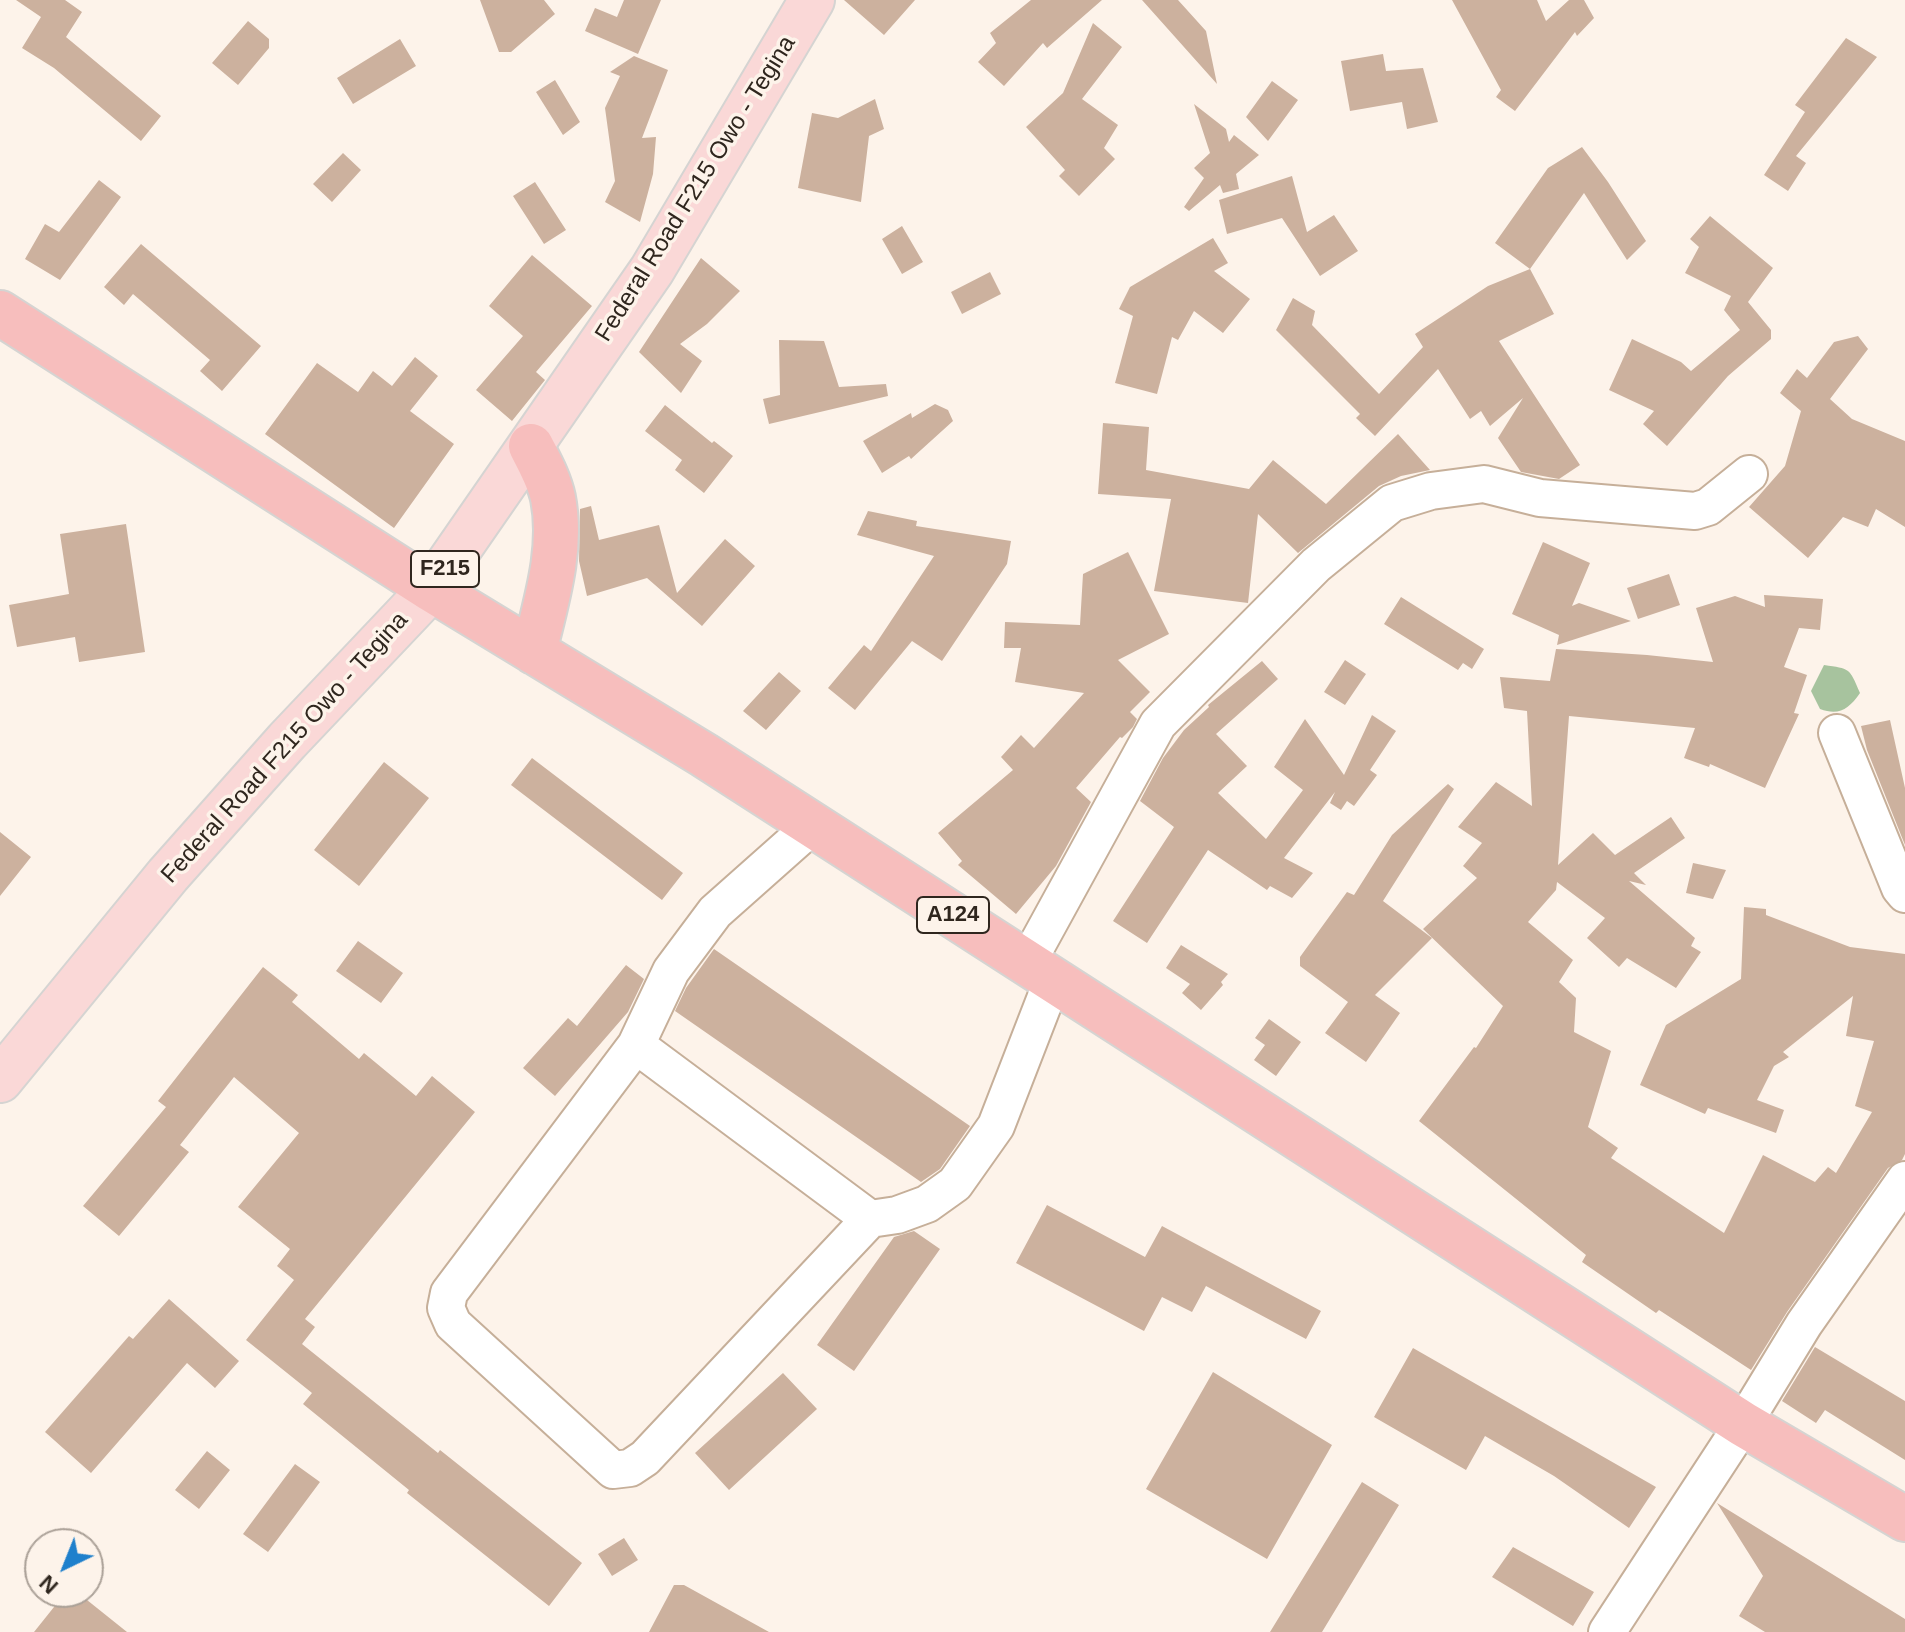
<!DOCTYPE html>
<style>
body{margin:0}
#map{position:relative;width:1905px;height:1632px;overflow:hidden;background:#fdf3ea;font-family:Helvetica,sans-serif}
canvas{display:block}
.north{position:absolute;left:24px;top:1528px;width:80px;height:80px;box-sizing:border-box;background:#fdf3ea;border:2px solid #aba198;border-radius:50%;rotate:223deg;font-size:22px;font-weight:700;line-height:32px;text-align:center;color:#2f261e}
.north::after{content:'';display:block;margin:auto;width:28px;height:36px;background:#1f80cc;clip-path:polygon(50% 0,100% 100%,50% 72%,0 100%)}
</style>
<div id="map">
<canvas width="1905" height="1632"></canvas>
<div class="north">N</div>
</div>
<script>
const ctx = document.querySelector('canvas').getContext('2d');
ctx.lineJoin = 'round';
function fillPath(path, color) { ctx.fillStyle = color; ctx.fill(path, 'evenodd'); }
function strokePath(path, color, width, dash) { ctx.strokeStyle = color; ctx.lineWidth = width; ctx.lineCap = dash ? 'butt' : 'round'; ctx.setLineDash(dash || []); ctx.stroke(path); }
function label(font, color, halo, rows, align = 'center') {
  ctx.font = font + ' Helvetica,sans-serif'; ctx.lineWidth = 7; ctx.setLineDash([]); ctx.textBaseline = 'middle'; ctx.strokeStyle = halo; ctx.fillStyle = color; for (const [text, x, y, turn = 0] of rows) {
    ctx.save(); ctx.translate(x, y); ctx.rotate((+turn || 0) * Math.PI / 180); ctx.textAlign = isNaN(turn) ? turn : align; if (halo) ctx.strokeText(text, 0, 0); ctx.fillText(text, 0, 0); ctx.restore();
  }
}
fillPath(new Path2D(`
 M 1824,665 C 1850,669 1849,667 1860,693 C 1849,709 1839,716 1820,709 L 1811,691 Z`), '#a7c39e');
fillPath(new Path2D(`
 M 16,0 L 65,0 L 82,12 L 66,37 L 161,116 L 141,141 L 54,68 L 22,48 L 41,17 Z
 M 480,0 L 544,0 L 555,14 L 511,52 L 499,52 Z
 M 624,0 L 661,0 L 638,54 L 585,31 L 595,8 L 617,17 Z
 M 844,0 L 915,0 L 884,35 Z
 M 1031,0 L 1102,0 L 1047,48 L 1043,43 L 1004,86 L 978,62 L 996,43 L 990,33 Z
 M 1142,0 L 1178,0 L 1206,31 L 1217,84 Z
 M 1452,0 L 1537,0 L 1546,21 L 1569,0 L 1584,0 L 1594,18 L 1577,36 L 1575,32 L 1515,111 L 1496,97 L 1501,90 Z
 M 248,21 L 269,39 L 269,48 L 238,85 L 212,63 Z
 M 1093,23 L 1122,47 L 1082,99 L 1118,125 L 1104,148 L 1115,159 L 1079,196 L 1059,176 L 1065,170 L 1026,127 L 1063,93 Z
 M 1846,38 L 1877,57 L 1796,156 L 1806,163 L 1788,191 L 1764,175 L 1805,112 L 1795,105 Z
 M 400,39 L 416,66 L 353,104 L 337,78 Z
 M 1383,54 L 1386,71 L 1423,68 L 1438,122 L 1407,129 L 1402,102 L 1350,111 L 1341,61 Z
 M 634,56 L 668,70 L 642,138 L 656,137 L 653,174 L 640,222 L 605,202 L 615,181 L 605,108 L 620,76 L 610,72 Z
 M 555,80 L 580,122 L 563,135 L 536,92 Z
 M 1272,81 L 1298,100 L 1268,141 L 1246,117 Z
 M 875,99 L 884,129 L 869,136 L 861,202 L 798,188 L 812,113 L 838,118 Z
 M 1194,104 L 1226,129 L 1229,142 L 1234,135 L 1259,155 L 1236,174 L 1239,189 L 1223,193 L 1220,185 L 1189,211 L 1184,207 L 1204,178 L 1194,168 L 1210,153 Z
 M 1582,147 L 1608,182 L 1646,241 L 1627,260 L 1584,193 L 1530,269 L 1495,243 L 1548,168 Z
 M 343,153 L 361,170 L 332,202 L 313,184 Z
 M 1292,176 L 1307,232 L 1334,215 L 1358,251 L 1320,276 L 1282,218 L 1227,234 L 1219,200 Z
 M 99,180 L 121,197 L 60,280 L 25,259 L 45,224 L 59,232 Z
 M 535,182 L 566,230 L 544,244 L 513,196 Z
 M 1710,216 L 1773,268 L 1748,302 L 1771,330 L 1771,339 L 1728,376 L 1667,446 L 1643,424 L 1654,411 L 1609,390 L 1632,339 L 1681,362 L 1691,371 L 1740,330 L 1724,310 L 1731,296 L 1685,273 L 1699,247 L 1690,239 Z
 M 902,226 L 923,262 L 902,274 L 882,239 Z
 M 1213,238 L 1228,263 L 1214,271 L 1250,299 L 1223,333 L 1194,311 L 1178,340 L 1172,337 L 1157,394 L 1115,383 L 1133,316 L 1119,309 L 1130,287 Z
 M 141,244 L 261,346 L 222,391 L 200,371 L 210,360 L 133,294 L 124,305 L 104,287 Z
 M 532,255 L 592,306 L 536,372 L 545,380 L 512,421 L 476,390 L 523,336 L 489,306 Z
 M 701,258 L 740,291 L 707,324 L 680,344 L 702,361 L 681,393 L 639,352 Z
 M 1530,269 L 1554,314 L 1499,341 L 1580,465 L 1559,479 L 1521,472 L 1498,438 L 1523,398 L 1490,426 L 1481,411 L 1470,419 L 1438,369 L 1375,436 L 1356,418 L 1360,414 L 1276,330 L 1293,298 L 1315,311 L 1312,325 L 1379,394 L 1423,347 L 1415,334 L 1488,286 Z
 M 990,272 L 1001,294 L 962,314 L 951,292 Z
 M 1858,336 L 1868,349 L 1830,399 L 1852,419 L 1905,441 L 1905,527 L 1876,509 L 1868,527 L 1843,517 L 1808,558 L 1749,507 L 1785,466 L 1801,411 L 1780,393 L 1797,369 L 1807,378 L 1834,342 Z
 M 779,340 L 824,341 L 839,387 L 886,384 L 888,396 L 769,424 L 763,399 L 780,395 Z
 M 415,357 L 438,376 L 410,411 L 454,444 L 394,528 L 265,434 L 317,363 L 358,392 L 373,371 L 392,386 Z
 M 935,404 L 948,410 L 953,421 L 911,459 L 909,456 L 882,473 L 863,441 L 911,413 L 912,418 Z
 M 665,405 L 712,443 L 714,441 L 733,456 L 704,493 L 675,470 L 682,460 L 645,431 Z
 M 1103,423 L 1149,427 L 1146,470 L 1249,489 L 1273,460 L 1326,504 L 1398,434 L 1430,470 L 1401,476 L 1379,486 L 1298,553 L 1258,514 L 1248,603 L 1154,591 L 1171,499 L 1098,494 Z
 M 591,506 L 599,540 L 659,525 L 677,593 L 725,539 L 755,566 L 702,626 L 647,578 L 587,596 L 579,561 L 580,509 Z
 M 868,511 L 917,521 L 916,526 L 1011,541 L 1007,564 L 942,661 L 912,641 L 855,710 L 828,688 L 864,645 L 871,651 L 934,556 L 857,535 Z
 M 126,524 L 145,652 L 79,662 L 75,637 L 17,647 L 9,605 L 69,594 L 60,534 Z
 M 1543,542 L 1590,563 L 1572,606 L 1579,603 L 1631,621 L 1557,645 L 1559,635 L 1512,614 Z
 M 1128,552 L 1169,634 L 1118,660 L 1150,692 L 1130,712 L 1137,719 L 1133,727 L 1122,738 L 1120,737 L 1076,788 L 1091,802 L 1056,866 L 1016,914 L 958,865 L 962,861 L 938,833 L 1013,770 L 1001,757 L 1021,735 L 1034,748 L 1084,693 L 1015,682 L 1021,648 L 1004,648 L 1005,622 L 1080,625 L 1083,574 Z
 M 1669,574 L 1680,605 L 1638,619 L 1627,588 Z
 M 1764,595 L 1823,599 L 1820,630 L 1799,628 L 1784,667 L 1807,675 L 1794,713 L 1799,714 L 1765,788 L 1710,764 L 1709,767 L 1684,758 L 1695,728 L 1569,716 L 1558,865 L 1593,833 L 1615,855 L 1671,817 L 1685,838 L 1634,873 L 1646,885 L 1629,881 L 1695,938 L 1691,946 L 1701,952 L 1676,988 L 1627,958 L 1619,967 L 1587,938 L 1605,918 L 1557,882 L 1556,890 L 1528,922 L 1573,960 L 1559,982 L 1576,998 L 1574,1032 L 1611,1051 L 1588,1127 L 1618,1148 L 1611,1158 L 1724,1233 L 1763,1155 L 1815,1182 L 1828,1167 L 1836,1173 L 1872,1112 L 1855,1106 L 1874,1041 L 1846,1036 L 1853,996 L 1783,1052 L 1789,1057 L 1774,1066 L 1757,1100 L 1784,1110 L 1776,1133 L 1708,1108 L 1705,1114 L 1640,1085 L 1666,1025 L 1741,979 L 1744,907 L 1766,909 L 1766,915 L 1850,947 L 1905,954 L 1905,1154 L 1902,1160 L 1888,1168 L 1787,1312 L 1751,1370 L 1659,1310 L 1656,1313 L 1582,1262 L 1586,1255 L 1419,1121 L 1474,1047 L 1476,1048 L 1503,1006 L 1423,929 L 1477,878 L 1463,866 L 1482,843 L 1458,827 L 1496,782 L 1532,806 L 1527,711 L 1504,708 L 1500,677 L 1550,681 L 1556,649 L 1647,655 L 1713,662 L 1696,608 L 1735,596 L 1765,607 Z
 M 1401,597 L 1484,649 L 1472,669 L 1463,663 L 1458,670 L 1384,624 Z
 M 1345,660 L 1366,674 L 1345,705 L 1324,692 Z
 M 1262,661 L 1278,679 L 1216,734 L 1247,766 L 1218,793 L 1266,839 L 1303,790 L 1274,767 L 1305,719 L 1344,775 L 1372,715 L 1396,731 L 1370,770 L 1377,775 L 1354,806 L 1347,801 L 1341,810 L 1330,803 L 1335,792 L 1284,858 L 1313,873 L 1292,898 L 1270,886 L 1267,890 L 1208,850 L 1147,943 L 1113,921 L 1174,827 L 1140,801 L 1163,758 L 1184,730 L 1209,707 L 1208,705 Z
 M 779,672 L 801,691 L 766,730 L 743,711 Z
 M 1890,720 L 1905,788 L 1905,845 L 1867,750 L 1861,726 Z
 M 532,758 L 683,873 L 662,900 L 511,785 Z
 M 384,762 L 429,798 L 359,886 L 314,850 Z
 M 1448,784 L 1454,789 L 1383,901 L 1432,938 L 1375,995 L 1400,1013 L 1366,1062 L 1325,1033 L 1348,1002 L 1300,966 L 1300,957 L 1347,892 L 1354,895 L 1392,835 Z
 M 0,832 L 31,857 L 0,896 Z
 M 1693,863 L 1726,870 L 1713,899 L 1686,893 Z
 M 358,941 L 403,973 L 381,1003 L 336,971 Z
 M 1181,945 L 1228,974 L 1221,982 L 1223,985 L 1201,1010 L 1182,993 L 1190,984 L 1166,968 Z
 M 714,949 L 970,1126 L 940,1169 L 921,1182 L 675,1011 L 686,988 Z
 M 626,965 L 644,979 L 628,1012 L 555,1096 L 523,1068 L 568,1018 L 577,1026 Z
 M 263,967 L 298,995 L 292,1002 L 359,1059 L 364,1053 L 416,1096 L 432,1076 L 475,1112 L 305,1319 L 315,1327 L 302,1344 L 438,1453 L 440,1450 L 582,1563 L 549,1606 L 407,1493 L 409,1490 L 303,1404 L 312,1393 L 246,1340 L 294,1280 L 277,1266 L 290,1249 L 238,1207 L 299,1133 L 234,1077 L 180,1145 L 189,1152 L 119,1236 L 83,1206 L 166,1107 L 158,1101 Z
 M 1269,1019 L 1301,1042 L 1276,1076 L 1254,1060 L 1265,1045 L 1255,1038 Z
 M 1047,1205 L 1145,1257 L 1162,1226 L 1321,1311 L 1306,1339 L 1206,1286 L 1192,1312 L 1162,1297 L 1144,1331 L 1016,1263 Z
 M 914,1231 L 940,1249 L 854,1371 L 817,1345 L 894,1237 Z
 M 169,1299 L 239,1361 L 215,1388 L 187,1363 L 91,1473 L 45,1432 L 129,1336 L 133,1339 Z
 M 1815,1347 L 1905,1401 L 1905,1460 L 1825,1410 L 1816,1423 L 1782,1401 Z
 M 1413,1348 L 1656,1487 L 1629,1528 L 1554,1476 L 1485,1436 L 1466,1470 L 1374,1417 Z
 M 1213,1372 L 1332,1445 L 1267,1559 L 1146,1489 Z
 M 783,1373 L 817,1409 L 729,1490 L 695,1453 Z
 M 207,1451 L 230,1470 L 199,1509 L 175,1490 Z
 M 295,1464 L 320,1482 L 268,1552 L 243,1534 Z
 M 1362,1482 L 1399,1505 L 1322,1632 L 1270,1632 Z
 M 1717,1503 L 1905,1619 L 1905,1632 L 1765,1632 L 1739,1616 L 1763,1576 Z
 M 624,1538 L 638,1560 L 612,1576 L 598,1554 Z
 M 1513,1547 L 1594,1592 L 1573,1626 L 1492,1577 Z
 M 674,1585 L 684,1585 L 769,1632 L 649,1632 Z
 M 66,1592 L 77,1592 L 127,1632 L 34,1632 Z`), '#ccb19e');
const minor = new Path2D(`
 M 1837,733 L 1900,888 L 1905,894
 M 813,825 L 715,912 L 671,971 L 636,1045 L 449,1293 L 446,1308 L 453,1324 L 613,1470 L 630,1468 L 645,1458 L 870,1219 L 897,1215 L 927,1204 L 955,1184 L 996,1126 L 1053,979
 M 1027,963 L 1158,724 L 1316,565 L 1392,503 L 1431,491 L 1484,484 L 1540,498 L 1695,511 L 1708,507 L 1749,474
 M 636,1045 L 870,1219
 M 1607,1632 L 1743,1424 L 1804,1324 L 1905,1180`);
const major = new Path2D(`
 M 0,1080 L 168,875 L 287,741 L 431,589 L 652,270 L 812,0`);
const highway = new Path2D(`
 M 0,313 L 431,589 L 704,755 L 1743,1424 L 1905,1519
 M 531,446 C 539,462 549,479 553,498 C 563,549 546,602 534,652`);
strokePath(minor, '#c6af99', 40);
strokePath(major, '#d5d4d2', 48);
strokePath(highway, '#d5d4d2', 48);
strokePath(minor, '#fff', 36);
strokePath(major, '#fad8d7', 44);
strokePath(highway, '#f7bebd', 44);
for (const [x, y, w] of [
 [445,569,68],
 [953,915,72]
]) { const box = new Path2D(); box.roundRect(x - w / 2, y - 18, w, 36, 6); ctx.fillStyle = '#fdf3ea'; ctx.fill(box); strokePath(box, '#2f261e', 2); }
label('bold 22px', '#2f261e', null, [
 ["F215",445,569],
 ["A124",953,915]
]);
label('24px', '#2f261e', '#fdf3ea', [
 ["Federal Road F215 Owo - Tegina",696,189,-58],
 ["Federal Road F215 Owo - Tegina",285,748,-48]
]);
</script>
